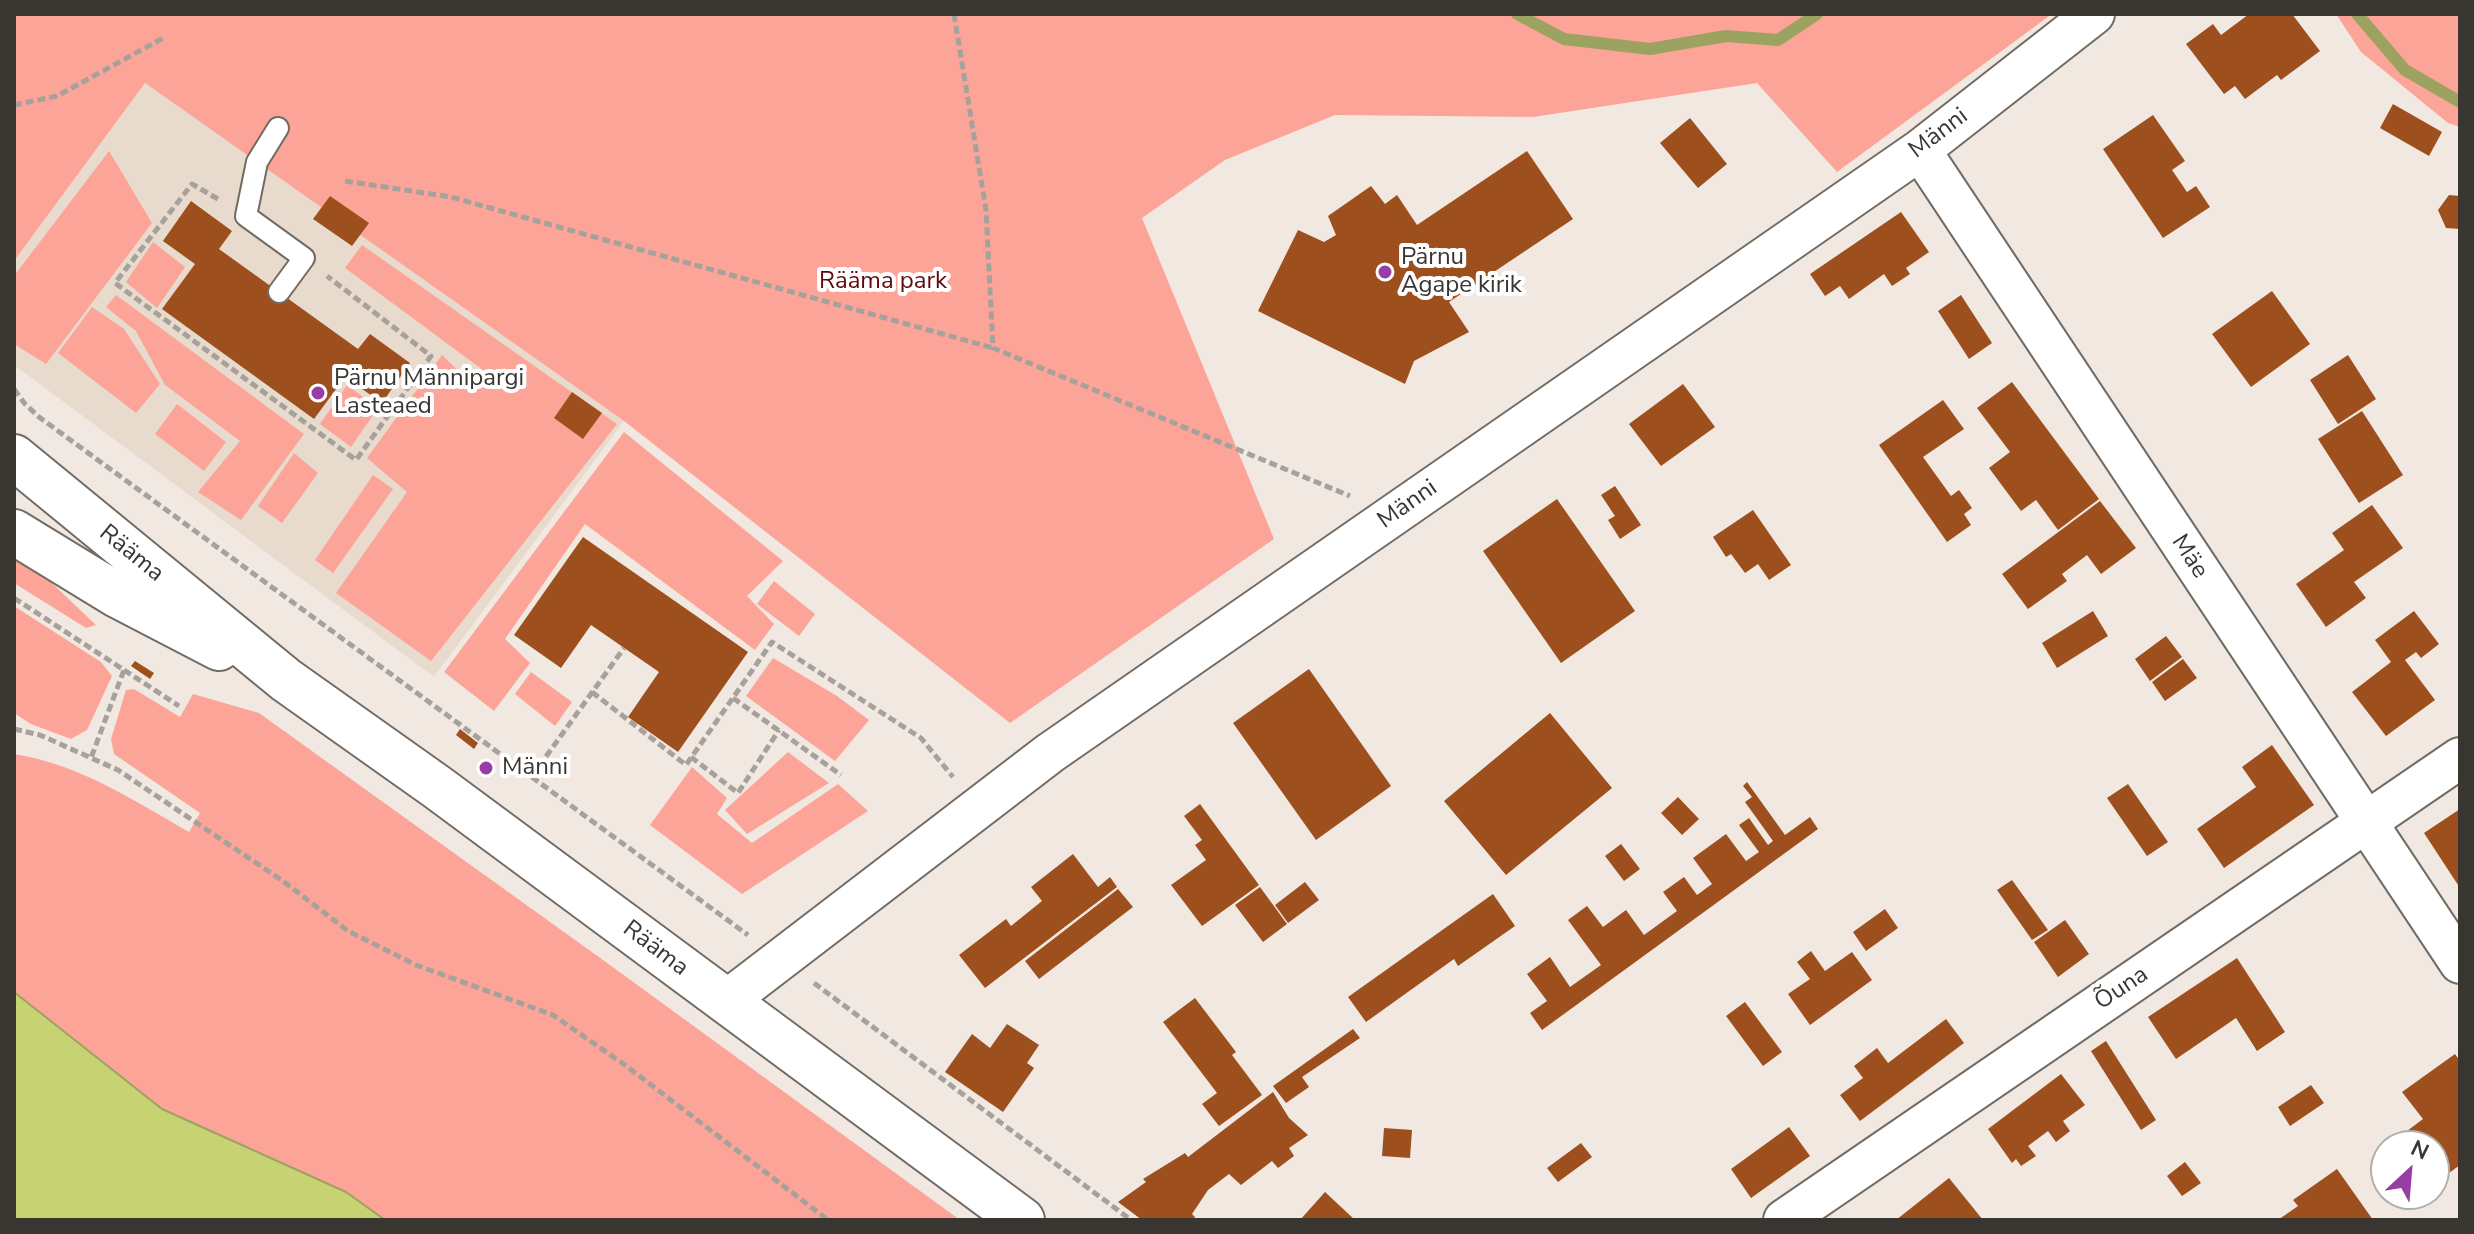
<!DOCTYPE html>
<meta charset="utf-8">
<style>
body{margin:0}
#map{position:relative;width:2474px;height:1234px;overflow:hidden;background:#f1e9e1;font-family:"Nunito Sans",sans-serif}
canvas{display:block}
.frame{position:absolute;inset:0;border:16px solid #393632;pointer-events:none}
.north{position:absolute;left:2370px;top:1130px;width:80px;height:80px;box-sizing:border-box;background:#fff;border:2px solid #b0afad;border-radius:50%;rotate:26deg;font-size:22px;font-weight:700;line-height:32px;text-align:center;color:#393632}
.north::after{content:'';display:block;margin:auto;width:28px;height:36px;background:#983ca6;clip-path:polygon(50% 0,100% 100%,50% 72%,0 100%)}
</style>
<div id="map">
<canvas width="2474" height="1234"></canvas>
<div class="frame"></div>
<div class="north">N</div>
</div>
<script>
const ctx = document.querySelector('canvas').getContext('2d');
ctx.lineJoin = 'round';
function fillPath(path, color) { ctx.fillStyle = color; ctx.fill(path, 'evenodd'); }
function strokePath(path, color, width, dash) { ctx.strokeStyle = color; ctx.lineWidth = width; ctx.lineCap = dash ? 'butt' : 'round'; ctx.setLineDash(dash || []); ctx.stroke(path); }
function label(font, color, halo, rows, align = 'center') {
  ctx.font = font + ' "Nunito Sans",sans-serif'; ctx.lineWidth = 8; ctx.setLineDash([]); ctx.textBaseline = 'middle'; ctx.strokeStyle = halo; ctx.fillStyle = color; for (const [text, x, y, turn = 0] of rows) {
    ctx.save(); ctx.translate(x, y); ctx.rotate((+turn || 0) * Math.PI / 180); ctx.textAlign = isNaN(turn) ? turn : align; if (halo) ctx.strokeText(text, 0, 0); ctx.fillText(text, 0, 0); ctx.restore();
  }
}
fillPath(new Path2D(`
 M 145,83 L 624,421 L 434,677 L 14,365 L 14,261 Z`), '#e8dbcd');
fillPath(new Path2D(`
 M 14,14 L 2052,14 L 1837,172 L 1757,83 L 1533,117 L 1335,115 L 1225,160 L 1142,218 L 1274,539 L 1010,723 L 624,421 L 145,83 L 14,261 Z
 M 2336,14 L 2460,14 L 2460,127 L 2448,123 L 2361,52 Z
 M 109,151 L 152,223 L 46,364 L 14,344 L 14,276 Z
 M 153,242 L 185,267 L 157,308 L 126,282 Z
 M 362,245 L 617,424 L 431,661 L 336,593 L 407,492 L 367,458 L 442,355 L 477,389 L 491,376 L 345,268 Z
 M 116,295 L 304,434 L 241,520 L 198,492 L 240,441 L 165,385 L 136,331 L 106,307 Z
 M 92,307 L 124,329 L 160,384 L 136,413 L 58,353 Z
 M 347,385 L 378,408 L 351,447 L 320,424 Z
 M 177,404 L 226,442 L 204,471 L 155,434 Z
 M 624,432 L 783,561 L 747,596 L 774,624 L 755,650 L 585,524 L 505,639 L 530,663 L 494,711 L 444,672 Z
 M 294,453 L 318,473 L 282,523 L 258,506 Z
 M 373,475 L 393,489 L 333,573 L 315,560 Z
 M 14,547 L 96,625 L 86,628 L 14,583 Z
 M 774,581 L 815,614 L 799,636 L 757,604 Z
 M 14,606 L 101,662 L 112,676 L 87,730 L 71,739 L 31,724 L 14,713 Z
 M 773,658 L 837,696 L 869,720 L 835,761 L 746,696 Z
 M 531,672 L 572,702 L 555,726 L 515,694 Z
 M 134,689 L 180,717 L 193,694 L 259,713 L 603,960 L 960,1220 L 385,1220 L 346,1192 L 162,1109 L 14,992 L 14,754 C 79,764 133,800 189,832 L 200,813 L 114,754 L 111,739 L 126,690 Z
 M 788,752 L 829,783 L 747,834 L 725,810 Z
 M 692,767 L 727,798 L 717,814 L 752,843 L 838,784 L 868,811 L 742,894 L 650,825 Z`), '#fda498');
const water = new Path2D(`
 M 14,992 L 162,1109 L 346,1192 L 385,1220 L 14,1220 Z`);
fillPath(water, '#c7d273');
strokePath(water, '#9ca360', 2);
strokePath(new Path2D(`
 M 1517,14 L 1564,39 L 1650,49 L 1726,36 L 1778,40 L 1817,14
 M 2357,14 L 2405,70 L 2460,102`), '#9ca360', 12);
fillPath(new Path2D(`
 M 2249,14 L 2292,14 L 2320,51 L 2281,80 L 2277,75 L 2245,99 L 2235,86 L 2224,94 L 2186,44 L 2213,24 L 2221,35 Z
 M 2393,104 L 2442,132 L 2429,156 L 2380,128 Z
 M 2153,115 L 2185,161 L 2172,170 L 2187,192 L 2196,186 L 2210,207 L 2163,238 L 2103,149 Z
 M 1690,118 L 1727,164 L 1698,188 L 1660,143 Z
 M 1527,151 L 1573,219 L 1449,302 L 1469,332 L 1414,361 L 1405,384 L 1258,311 L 1298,230 L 1324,242 L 1336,235 L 1328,216 L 1371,186 L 1385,204 L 1397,195 L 1417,225 Z
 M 2449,195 L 2460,196 L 2460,229 L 2446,228 L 2438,210 Z
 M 330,196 L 369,223 L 352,246 L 313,219 Z
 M 191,201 L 232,231 L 219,249 L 358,349 L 370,334 L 410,363 L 382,403 L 345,377 L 314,419 L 162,309 L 195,264 L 163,241 Z
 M 1901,212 L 1929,252 L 1906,268 L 1910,274 L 1892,286 L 1884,274 L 1849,299 L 1840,286 L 1825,296 L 1810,274 Z
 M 2272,291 L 2310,344 L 2251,387 L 2212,334 Z
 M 1961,295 L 1992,343 L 1969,359 L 1938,311 Z
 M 2348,355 L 2376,399 L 2338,424 L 2310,380 Z
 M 2012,382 L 2099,499 L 2058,530 L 2036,500 L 2021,511 L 1989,468 L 2010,452 L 1977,408 Z
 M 1683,384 L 1715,427 L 1661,466 L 1629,424 Z
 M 572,392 L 602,413 L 583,439 L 554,418 Z
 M 1943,400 L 1964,429 L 1923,457 L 1951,496 L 1959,490 L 1972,508 L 1964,514 L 1971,525 L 1947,542 L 1879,445 Z
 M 2362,411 L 2403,475 L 2359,503 L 2318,439 Z
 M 1615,486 L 1641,525 L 1620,539 L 1608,520 L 1615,516 L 1601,495 Z
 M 1557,499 L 1635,611 L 1561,663 L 1483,551 Z
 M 2100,501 L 2136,548 L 2101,574 L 2087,555 L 2062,574 L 2067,581 L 2028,609 L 2002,574 Z
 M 2372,505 L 2403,548 L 2354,582 L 2366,598 L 2326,627 L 2296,584 L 2344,550 L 2332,533 Z
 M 1753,510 L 1791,565 L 1769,580 L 1758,564 L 1745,573 L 1731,554 L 1726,557 L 1713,537 Z
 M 583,537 L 748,652 L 678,752 L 628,717 L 659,672 L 591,625 L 561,668 L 514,635 Z
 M 2093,611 L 2108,636 L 2057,668 L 2042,643 Z
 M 2414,611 L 2439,644 L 2421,658 L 2416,652 L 2405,660 L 2435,700 L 2386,736 L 2352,692 L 2391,662 L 2375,640 Z
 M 2166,636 L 2182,657 L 2150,681 L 2135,659 Z
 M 2183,659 L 2197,678 L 2165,701 L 2152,682 Z
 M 135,661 L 154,673 L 150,679 L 131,666 Z
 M 1309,669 L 1391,786 L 1316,840 L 1233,723 Z
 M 1550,713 L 1612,788 L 1506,875 L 1444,801 Z
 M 460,729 L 478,743 L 474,749 L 456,735 Z
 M 2272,745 L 2314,805 L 2224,868 L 2197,829 L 2256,787 L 2242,767 Z
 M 1747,782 L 1785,835 L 1810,817 L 1818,829 L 1542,1030 L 1530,1013 L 1547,1001 L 1527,974 L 1550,957 L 1570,987 L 1601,965 L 1568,920 L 1587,906 L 1603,927 L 1626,910 L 1644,935 L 1677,911 L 1663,892 L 1684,877 L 1697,895 L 1712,884 L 1693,858 L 1726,834 L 1746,861 L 1759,852 L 1739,825 L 1749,818 L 1768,845 L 1773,841 L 1745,802 L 1752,797 L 1743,786 Z
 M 2128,784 L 2168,842 L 2147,856 L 2107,798 Z
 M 1678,797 L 1699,819 L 1682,835 L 1661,813 Z
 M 1200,804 L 1259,885 L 1202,926 L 1171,885 L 1206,860 L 1195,845 L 1202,840 L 1184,816 Z
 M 2460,809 L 2460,888 L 2424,833 Z
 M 1621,844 L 1640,869 L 1624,881 L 1605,856 Z
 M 1073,854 L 1098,887 L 1110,877 L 1117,887 L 985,988 L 959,955 L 1006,919 L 1011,926 L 1042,901 L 1031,887 Z
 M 2012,880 L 2048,930 L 2032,940 L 1997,890 Z
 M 1305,882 L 1319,900 L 1288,923 L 1275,905 Z
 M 1260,887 L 1287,924 L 1263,942 L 1235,905 Z
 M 1118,889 L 1133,907 L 1039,979 L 1025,961 Z
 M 1493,894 L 1515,926 L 1458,966 L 1454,959 L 1366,1022 L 1348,997 Z
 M 1885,909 L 1898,928 L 1866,951 L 1853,932 Z
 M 2065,920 L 2089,954 L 2058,977 L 2034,942 Z
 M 1811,951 L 1825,971 L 1852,952 L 1872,980 L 1810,1025 L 1788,994 L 1810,979 L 1797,962 Z
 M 2237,958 L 2285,1032 L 2257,1051 L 2236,1018 L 2176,1059 L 2148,1017 Z
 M 1195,998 L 1236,1052 L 1232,1055 L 1262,1095 L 1219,1126 L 1202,1104 L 1217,1093 L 1163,1022 Z
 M 1745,1002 L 1782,1052 L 1763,1066 L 1726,1016 Z
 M 1946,1019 L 1964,1043 L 1860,1121 L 1840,1095 L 1863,1078 L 1854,1066 L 1877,1048 L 1888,1063 Z
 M 1007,1024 L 1039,1045 L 1027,1063 L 1034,1068 L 1003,1112 L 945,1072 L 972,1034 L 990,1048 Z
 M 1353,1029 L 1360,1038 L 1302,1077 L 1309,1087 L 1286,1103 L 1273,1086 Z
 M 2106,1041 L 2156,1120 L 2141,1130 L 2091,1051 Z
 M 2455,1054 L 2460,1061 L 2460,1165 L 2434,1184 L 2434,1146 L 2406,1146 L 2399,1137 L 2423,1119 L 2402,1092 Z
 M 2061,1074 L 2085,1105 L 2063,1121 L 2070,1131 L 2056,1142 L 2048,1131 L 2028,1146 L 2036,1156 L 2021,1166 L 2016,1159 L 2012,1163 L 1988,1129 Z
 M 2311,1085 L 2324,1103 L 2290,1126 L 2278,1107 Z
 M 1273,1092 L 1289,1118 L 1308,1135 L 1289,1148 L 1294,1156 L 1278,1168 L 1272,1161 L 1241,1185 L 1229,1174 L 1208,1190 L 1192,1214 L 1195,1217 L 1193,1220 L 1142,1220 L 1118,1202 L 1146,1182 L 1143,1179 L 1185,1153 L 1188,1157 Z
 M 1789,1127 L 1810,1156 L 1751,1198 L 1731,1169 Z
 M 1384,1128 L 1412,1130 L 1410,1158 L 1382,1156 Z
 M 1581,1143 L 1592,1157 L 1558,1182 L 1547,1168 Z
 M 2185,1162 L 2201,1183 L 2182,1196 L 2167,1176 Z
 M 2337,1169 L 2373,1220 L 2278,1220 L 2298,1206 L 2293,1200 Z
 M 1949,1178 L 1983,1220 L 1896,1220 Z
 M 1325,1192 L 1355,1220 L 1300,1220 Z`), '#9d4f1d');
const lane = new Path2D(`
 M 278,128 L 257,162 L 246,216 L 304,258 L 279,292`);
const street = new Path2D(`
 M 1920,150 L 2460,963
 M 725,1002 L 1050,753 L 1920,150 L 2094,14
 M 1784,1220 L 2460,758`);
const secondary = new Path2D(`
 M 14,457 L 286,680 L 437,787 L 1022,1220
 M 14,532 L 117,595 L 219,648`);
strokePath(lane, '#716b63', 24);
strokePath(street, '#716b63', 44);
strokePath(secondary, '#716b63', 48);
strokePath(new Path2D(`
 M 954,14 L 986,210 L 993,348 L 1350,496
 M 14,105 L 57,96 L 165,37
 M 345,181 L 451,197 L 993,348
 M 218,199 L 192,184 L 115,283 L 356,460 L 431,356 L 327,276
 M 14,389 L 25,404 L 39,417 L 748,935
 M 14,598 L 124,670 L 91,758
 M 124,670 L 179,706
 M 592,692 L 686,765 L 772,642 L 921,738 L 953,777
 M 733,698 L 841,775
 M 14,729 L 40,735 L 118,770 L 283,881 L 348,931 L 416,965 L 553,1015 L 625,1065 L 828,1220
 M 691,757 L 738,793 L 779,730
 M 532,776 L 624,648
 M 814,983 L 1131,1220`), '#a7a19b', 5, [8, 4]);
strokePath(lane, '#fff', 20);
strokePath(street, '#fff', 40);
strokePath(secondary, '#fff', 44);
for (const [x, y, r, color] of [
 [1385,272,8,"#983ca6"],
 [318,393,8,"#983ca6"],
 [486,768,8,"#983ca6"]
]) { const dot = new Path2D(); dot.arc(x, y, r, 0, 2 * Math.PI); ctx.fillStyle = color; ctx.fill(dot); strokePath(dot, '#fff', 3); }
label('24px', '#393632', '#fff', [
 ["Männi",1939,134,-37],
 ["Männi",1408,505,-35],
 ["Rääma",131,554,39],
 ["Mäe",2189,557,57],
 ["Rääma",655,949,37],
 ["Õuna",2122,989,-34]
]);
label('24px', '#393632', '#fff', [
 ["Pärnu",1401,258],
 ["Agape kirik",1401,286],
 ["Pärnu Männipargi",334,379],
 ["Lasteaed",334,407],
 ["Männi",502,768]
], 'left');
label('24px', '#620a0a', '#fff', [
 ["Rääma park",883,282]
]);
</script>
